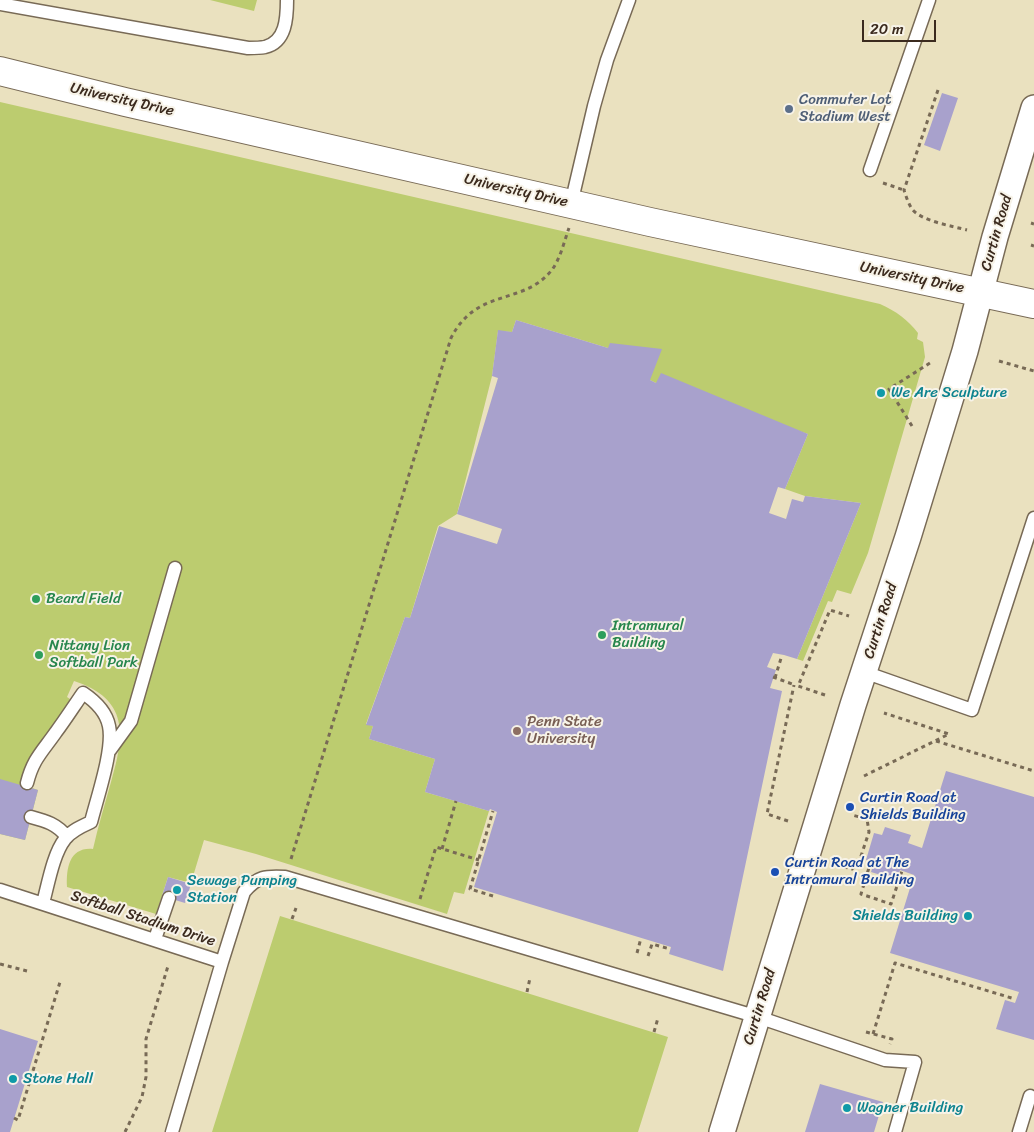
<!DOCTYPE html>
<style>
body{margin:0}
#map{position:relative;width:1034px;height:1132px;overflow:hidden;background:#eae1bf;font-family:Sriracha,sans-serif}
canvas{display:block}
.scale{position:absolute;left:862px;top:20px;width:74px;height:22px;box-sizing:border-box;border:2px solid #3b2a1e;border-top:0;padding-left:6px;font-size:15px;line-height:18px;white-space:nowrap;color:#3b2a1e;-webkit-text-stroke:4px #f7f3e8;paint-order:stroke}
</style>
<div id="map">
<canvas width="1034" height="1132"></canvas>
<div class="scale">20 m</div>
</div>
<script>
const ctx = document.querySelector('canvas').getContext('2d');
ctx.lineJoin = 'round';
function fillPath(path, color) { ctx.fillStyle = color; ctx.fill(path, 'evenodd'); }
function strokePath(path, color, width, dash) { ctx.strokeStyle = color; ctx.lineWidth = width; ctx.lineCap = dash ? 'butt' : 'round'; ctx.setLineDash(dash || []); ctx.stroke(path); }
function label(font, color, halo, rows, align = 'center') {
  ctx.font = font + ' Sriracha,sans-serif'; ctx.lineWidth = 4; ctx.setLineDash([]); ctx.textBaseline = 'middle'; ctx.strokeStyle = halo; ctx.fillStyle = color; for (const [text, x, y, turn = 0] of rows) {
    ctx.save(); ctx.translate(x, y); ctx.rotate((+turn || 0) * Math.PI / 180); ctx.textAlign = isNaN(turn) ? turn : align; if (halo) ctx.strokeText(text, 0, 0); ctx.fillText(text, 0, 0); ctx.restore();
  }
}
fillPath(new Path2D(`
 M 210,0 L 257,0 L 254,11 Z
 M 0,102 L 880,304 C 896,311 908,320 918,333 L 917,339 L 923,342 L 925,357 L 868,553 L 851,594 L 837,590 L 832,602 L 828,601 L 803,661 L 797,659 L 861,503 L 805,496 L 785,489 L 808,434 L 656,383 L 650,380 L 608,348 L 516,320 L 512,332 L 498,331 L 492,376 L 457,514 L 438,526 L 410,618 L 405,617 L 366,724 L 373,726 L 369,739 L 435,759 L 425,792 L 489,811 L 464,894 L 454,892 L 447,914 L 256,854 L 204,840 L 191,883 L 168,877 L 156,914 L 67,887 C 66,867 70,847 93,849 C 98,826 105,804 111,782 C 125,735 129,699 74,681 L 67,697 L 70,699 L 23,785 L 38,790 L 25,840 L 0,834 Z
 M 280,916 L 668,1037 L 638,1132 L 212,1132 Z`), '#bccc6f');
fillPath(new Path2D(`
 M 942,93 L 958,98 L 940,151 L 924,145 Z
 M 516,320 L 608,348 L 610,343 L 662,349 L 650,380 L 656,383 L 661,373 L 808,434 L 785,489 L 778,487 L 769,513 L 786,519 L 792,499 L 803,502 L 805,496 L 861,503 L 797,659 L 784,655 L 773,653 L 767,667 L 776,670 L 770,688 L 782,691 L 723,971 L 669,954 L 671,947 L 474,887 L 497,812 L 490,809 L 489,811 L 482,809 L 425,792 L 435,759 L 369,739 L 373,726 L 366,725 L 405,617 L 410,618 L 439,526 L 497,544 L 502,529 L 457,514 L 498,378 L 492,376 L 498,330 L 512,332 Z
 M 946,771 L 1034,797 L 1034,1040 L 996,1029 L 1005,1000 L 1015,1003 L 1019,992 L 890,953 L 914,875 L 900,870 L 897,880 L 871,872 L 874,863 L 866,860 L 874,833 L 882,835 L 885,827 L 911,835 L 908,843 L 922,848 Z
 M 0,779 L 38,790 L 25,840 L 0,834 Z
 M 168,877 L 191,884 L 185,903 L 162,896 Z
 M 0,1029 L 38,1041 L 10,1132 L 0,1132 Z
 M 820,1084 L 883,1102 L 874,1132 L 805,1132 Z`), '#a8a1cc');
const service = new Path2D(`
 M 0,4 L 248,48 C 254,48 260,48 265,47 C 286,42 287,18 287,0
 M 870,170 L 929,0
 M 571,204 L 594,106 L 607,60 L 629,0
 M 864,672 L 972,710 L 1034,518
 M 110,750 L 131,721 L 175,568
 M 27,783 C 33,759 42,752 56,732 C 65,720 74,706 83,693 C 95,701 106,711 109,726 C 114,749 97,798 91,822 C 82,826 71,831 65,839 C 53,854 48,885 43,903
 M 31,817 C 46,821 57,824 67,837
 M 0,890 L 222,962 L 172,1132
 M 155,939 L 169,898
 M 222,962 L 244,892 C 258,876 265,876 285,877 L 758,1017 L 885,1060 L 915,1062 L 895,1132
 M 1019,1132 L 1030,1096`);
const minor = new Path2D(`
 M 722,1132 L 853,705 L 908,537 L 965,351 L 995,237 L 1034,108`);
const secondary = new Path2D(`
 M 0,71 L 125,102 L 650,222 L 1034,304`);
strokePath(service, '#786a56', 15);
strokePath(minor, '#786a56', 28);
strokePath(secondary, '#786a56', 30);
strokePath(new Path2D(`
 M 938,90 L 904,190 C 906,196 908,203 912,209 C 921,221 952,226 967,230
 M 883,183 L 904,190
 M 1031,223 L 1034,224
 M 1031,245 L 1034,246
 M 999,361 L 1034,371
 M 912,426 L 889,389 L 930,363
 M 773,677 L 795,685
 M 775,678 L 782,655
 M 825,695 L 798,686 L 830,610 L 849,616
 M 936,741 L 1034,771
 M 864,776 L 949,734 L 884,713
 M 788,821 L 767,814 L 794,685
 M 442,849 L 456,801
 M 291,859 L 451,338 C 477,287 522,306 551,271 C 560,260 564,242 569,228
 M 871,861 L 861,894 L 891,904 L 902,871
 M 836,865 L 852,869 L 860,859 L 869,832 L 867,819 L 852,815
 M 493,896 L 470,889 L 493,811
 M 420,899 L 436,847 L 479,860
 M 292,919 L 296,908
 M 637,953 L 641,938
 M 648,956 L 652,944 L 670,949
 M 0,964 L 27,971
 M 527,992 L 530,978
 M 654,1032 L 658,1018
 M 866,1032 L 892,1039 L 890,1044
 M 873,1034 L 895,963 L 1015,999
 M 14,1118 L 18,1120 L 60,982
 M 125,1132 L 142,1097 L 146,1077 L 146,1039 L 168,966`), '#786a56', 3, [4, 4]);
strokePath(service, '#fff', 12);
strokePath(minor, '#fff', 25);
strokePath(secondary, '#fff', 28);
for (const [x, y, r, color] of [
 [789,109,5,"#5c6f8a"],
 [881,393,5,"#0f9aa8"],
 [36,599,5,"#2e9e5b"],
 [602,635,5,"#2e9e5b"],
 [39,655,5,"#2e9e5b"],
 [517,731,5,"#8d6e63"],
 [850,807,5,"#1a4fb4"],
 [775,872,5,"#1a4fb4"],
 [177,890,5,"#0f9aa8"],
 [968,916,5,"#0f9aa8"],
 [13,1079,5,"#0f9aa8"],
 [847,1108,5,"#0f9aa8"]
]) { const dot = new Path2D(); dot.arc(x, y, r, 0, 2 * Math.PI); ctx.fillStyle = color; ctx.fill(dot); strokePath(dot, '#f7f3e8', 2); }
label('15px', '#3b2a1e', '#f7f3e8', [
 ["University Drive",122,100,13],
 ["University Drive",516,191,13],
 ["Curtin Road",997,233,-74],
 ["University Drive",912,278,12],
 ["Curtin Road",881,621,-72],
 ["Softball Stadium Drive",143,919,18],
 ["Curtin Road",760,1007,-73]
]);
label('15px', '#4e5e75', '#f7f3e8', [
 ["Commuter Lot",799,100],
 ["Stadium West",799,117]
], 'left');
label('15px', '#0d838f', '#f7f3e8', [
 ["We Are Sculpture",891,393],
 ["Sewage Pumping",187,881],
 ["Station",187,898],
 ["Shields Building",958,916,"right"],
 ["Stone Hall",23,1079],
 ["Wagner Building",857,1108]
], 'left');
label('15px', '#27864d', '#f7f3e8', [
 ["Beard Field",46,599],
 ["Intramural",612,626],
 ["Building",612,643],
 ["Nittany Lion",49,646],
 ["Softball Park",49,663]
], 'left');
label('15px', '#785e54', '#f7f3e8', [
 ["Penn State",527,722],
 ["University",527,739]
], 'left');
label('15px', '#164399', '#f7f3e8', [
 ["Curtin Road at",860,798],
 ["Shields Building",860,815],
 ["Curtin Road at The",785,863],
 ["Intramural Building",785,880]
], 'left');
</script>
